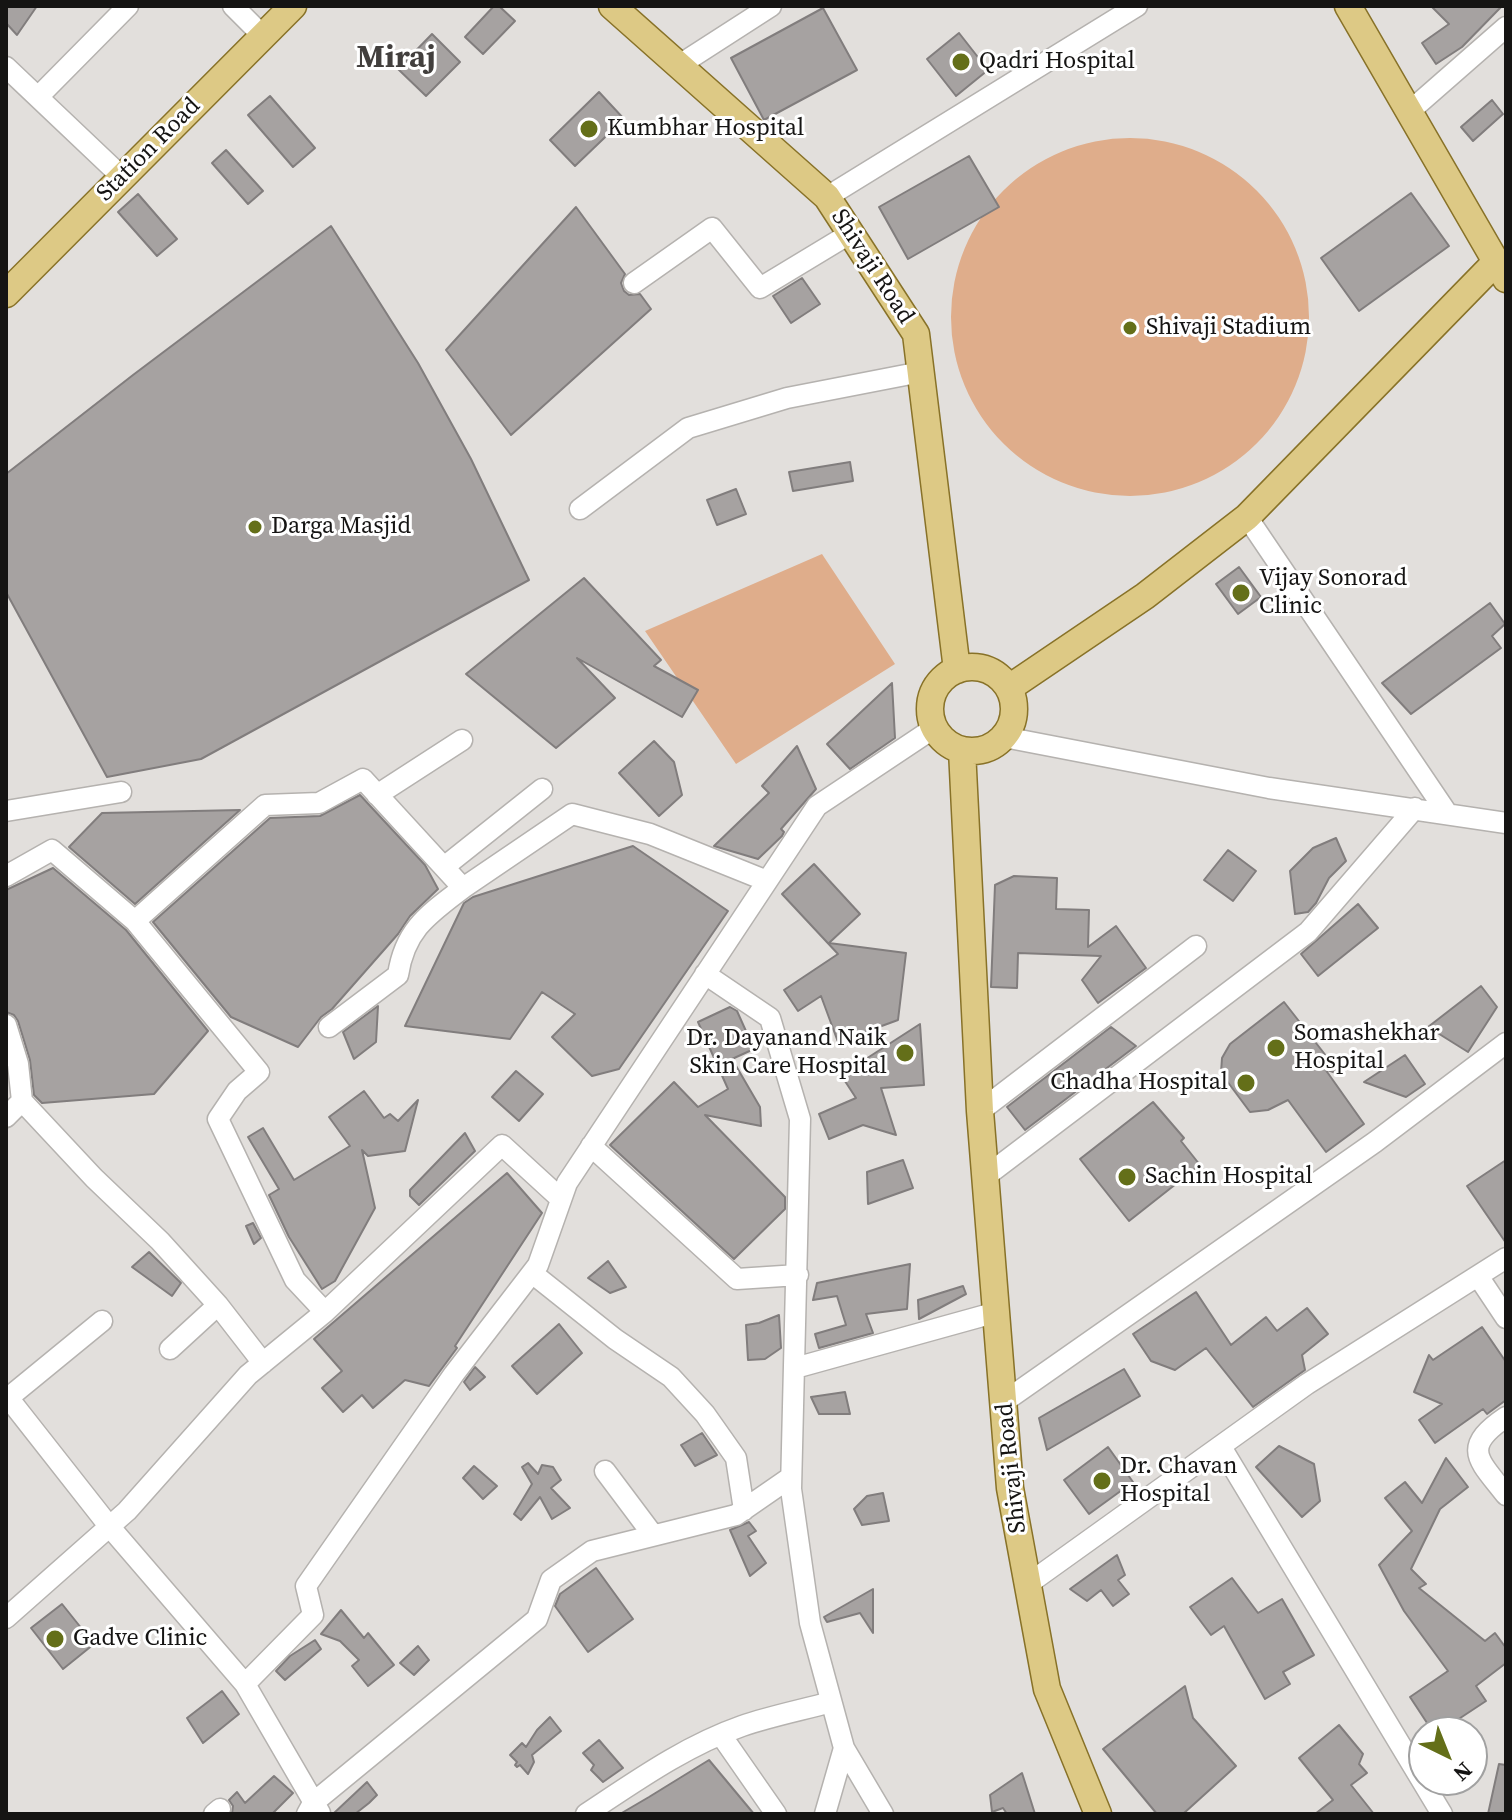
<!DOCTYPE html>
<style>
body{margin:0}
#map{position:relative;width:1512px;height:1820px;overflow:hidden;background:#e2dfdc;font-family:"Source Serif 4",serif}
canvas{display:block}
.frame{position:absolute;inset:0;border:8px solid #151413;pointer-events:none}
.north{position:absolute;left:1408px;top:1716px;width:80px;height:80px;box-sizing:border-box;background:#fff;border:2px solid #a1a1a1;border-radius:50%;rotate:137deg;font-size:22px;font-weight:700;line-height:32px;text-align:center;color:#151413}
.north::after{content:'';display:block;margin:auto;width:28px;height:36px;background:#646f19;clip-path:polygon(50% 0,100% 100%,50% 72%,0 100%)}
</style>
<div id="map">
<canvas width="1512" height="1820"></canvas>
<div class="frame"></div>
<div class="north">N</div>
</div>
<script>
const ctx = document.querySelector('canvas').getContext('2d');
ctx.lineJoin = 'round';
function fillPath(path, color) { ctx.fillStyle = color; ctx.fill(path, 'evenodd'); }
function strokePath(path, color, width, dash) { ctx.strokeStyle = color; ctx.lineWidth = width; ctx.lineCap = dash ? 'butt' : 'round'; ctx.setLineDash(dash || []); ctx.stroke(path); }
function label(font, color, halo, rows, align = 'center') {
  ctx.font = font + ' "Source Serif 4",serif'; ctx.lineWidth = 6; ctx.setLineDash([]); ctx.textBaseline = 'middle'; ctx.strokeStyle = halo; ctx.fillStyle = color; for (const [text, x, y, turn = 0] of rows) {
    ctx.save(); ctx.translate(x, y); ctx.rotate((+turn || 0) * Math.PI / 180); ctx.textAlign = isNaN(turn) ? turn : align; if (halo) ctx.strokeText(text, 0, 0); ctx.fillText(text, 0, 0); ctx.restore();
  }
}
fillPath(new Path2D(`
 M951 317a179 179 0 1 1 358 0a179 179 0 1 1-358 0Z
 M 822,554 L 895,664 L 736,764 L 645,631 Z`), '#dfad8b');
const building = new Path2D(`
 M 6,6 L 37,6 L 17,35 L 6,23 Z
 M 494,6 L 499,6 L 515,21 L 483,54 L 465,37 Z
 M 1431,6 L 1502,6 L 1462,47 L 1436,64 L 1422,43 L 1449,24 Z
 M 823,8 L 857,70 L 764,120 L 731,58 Z
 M 959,33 L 988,70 L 956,96 L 927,59 Z
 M 432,34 L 460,62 L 426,96 L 398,69 Z
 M 599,92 L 624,119 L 575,166 L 550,140 Z
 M 270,96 L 315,148 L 293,167 L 248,115 Z
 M 1492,100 L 1503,114 L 1473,141 L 1461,127 Z
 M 226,150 L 263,191 L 248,204 L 212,163 Z
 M 969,156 L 999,207 L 908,259 L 879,207 Z
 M 1411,193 L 1449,246 L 1359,311 L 1321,258 Z
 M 138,194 L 177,239 L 157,256 L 118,212 Z
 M 576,207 L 625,274 L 621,283 L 624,291 L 629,295 L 640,294 L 651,309 L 511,435 L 446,350 Z
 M 331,226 L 418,363 L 471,459 L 529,580 L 201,759 L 107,777 L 6,592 L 6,474 L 133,375 Z
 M 802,278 L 820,304 L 791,323 L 773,296 Z
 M 850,462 L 853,481 L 793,491 L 789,472 Z
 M 736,489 L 746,514 L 717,525 L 707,500 Z
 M 1239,567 L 1261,597 L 1238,614 L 1216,584 Z
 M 584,578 L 661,660 L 654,666 L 698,690 L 682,717 L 577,658 L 615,698 L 556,748 L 466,674 Z
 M 1490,603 L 1505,624 L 1492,636 L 1501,648 L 1411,714 L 1382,683 Z
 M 892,683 L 895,738 L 850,769 L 827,744 Z
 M 654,741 L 674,762 L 682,795 L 659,816 L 619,773 Z
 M 797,746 L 816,789 L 781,829 L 784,832 L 782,836 L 758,859 L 714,846 L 769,793 L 762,786 Z
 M 360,795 L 425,865 L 438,889 L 410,916 L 398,934 L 332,1009 L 321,1017 L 298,1047 L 231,1017 L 153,922 L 270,818 L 320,816 Z
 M 240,810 L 135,904 L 69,847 L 102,813 Z
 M 1336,838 L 1346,861 L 1329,878 L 1316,903 L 1308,912 L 1295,914 L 1290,871 L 1313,848 Z
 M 633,846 L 728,911 L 619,1069 L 592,1076 L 552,1037 L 575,1014 L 542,992 L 510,1039 L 405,1026 L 464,903 L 473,897 Z
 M 1228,850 L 1256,871 L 1233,901 L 1204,880 Z
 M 814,864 L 860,914 L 829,943 L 906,953 L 898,1020 L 838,1042 L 821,996 L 798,1011 L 784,990 L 838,954 L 782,894 Z
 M 53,868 L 126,930 L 208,1031 L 154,1094 L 42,1103 L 34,1095 L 30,1060 L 18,1021 L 14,1015 L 6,1012 L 6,890 Z
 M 1014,876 L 1057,878 L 1056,909 L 1089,910 L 1088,947 L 1116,926 L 1146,968 L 1098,1003 L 1082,980 L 1101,956 L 1018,953 L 1017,988 L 991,987 L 995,885 Z
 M 1358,904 L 1378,928 L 1318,976 L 1301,954 Z
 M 1481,986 L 1497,1007 L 1468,1052 L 1428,1027 Z
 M 1284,1002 L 1341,1075 L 1325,1069 L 1364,1124 L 1326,1152 L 1288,1100 L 1268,1110 L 1250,1112 L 1221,1073 L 1222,1058 L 1230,1044 Z
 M 378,1006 L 376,1042 L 354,1059 L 343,1032 Z
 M 730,1007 L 737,1011 L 754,1049 L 732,1059 L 760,1107 L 761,1126 L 705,1115 L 785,1197 L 785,1209 L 734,1259 L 610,1145 L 674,1082 L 698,1107 L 728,1089 L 698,1022 Z
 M 920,1024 L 924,1085 L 881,1088 L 896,1135 L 863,1125 L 829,1139 L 819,1114 L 856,1098 L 841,1075 Z
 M 1111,1027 L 1136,1046 L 1025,1130 L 1007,1107 Z
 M 1405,1055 L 1425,1084 L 1406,1097 L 1364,1082 Z
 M 516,1071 L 543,1094 L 519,1121 L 492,1097 Z
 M 364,1091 L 384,1118 L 390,1114 L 398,1121 L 418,1100 L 405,1151 L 368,1156 L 362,1150 L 375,1208 L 335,1281 L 322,1289 L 289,1237 L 269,1195 L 279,1189 L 248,1137 L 263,1128 L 294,1180 L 350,1146 L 329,1117 Z
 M 1153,1102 L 1184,1138 L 1181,1141 L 1200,1165 L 1129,1221 L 1080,1159 Z
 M 465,1133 L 475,1151 L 419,1205 L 410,1196 L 410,1190 Z
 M 903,1160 L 913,1188 L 868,1204 L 867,1172 Z
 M 1506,1160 L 1506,1243 L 1467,1186 Z
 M 507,1173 L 542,1213 L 455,1346 L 457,1348 L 429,1386 L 405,1380 L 373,1408 L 362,1395 L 343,1412 L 322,1388 L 342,1371 L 314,1339 Z
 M 253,1223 L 261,1238 L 254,1244 L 246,1226 Z
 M 149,1252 L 181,1283 L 172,1296 L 132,1267 Z
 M 608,1261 L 626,1287 L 610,1293 L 588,1278 Z
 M 910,1264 L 907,1309 L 866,1314 L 873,1333 L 819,1348 L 815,1334 L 846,1325 L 837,1296 L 813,1300 L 817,1283 Z
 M 963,1286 L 966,1294 L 919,1319 L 918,1300 Z
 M 1196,1292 L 1231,1345 L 1266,1317 L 1277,1331 L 1307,1308 L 1328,1334 L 1302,1355 L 1305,1370 L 1253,1407 L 1206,1348 L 1175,1370 L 1151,1361 L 1133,1334 Z
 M 779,1315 L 781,1348 L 765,1359 L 748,1360 L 746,1325 L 759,1323 Z
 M 559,1324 L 582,1353 L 537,1394 L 512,1366 Z
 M 1482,1327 L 1506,1362 L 1506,1400 L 1487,1414 L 1483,1409 L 1435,1443 L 1419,1420 L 1442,1404 L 1414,1392 L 1429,1355 L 1433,1360 Z
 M 475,1367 L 485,1377 L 470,1390 L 464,1382 Z
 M 1124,1369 L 1140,1396 L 1047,1450 L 1039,1418 Z
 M 845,1392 L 850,1414 L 819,1414 L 811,1397 Z
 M 702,1433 L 717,1455 L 695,1466 L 681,1445 Z
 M 1279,1446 L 1314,1464 L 1320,1501 L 1302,1517 L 1256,1467 Z
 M 1108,1447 L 1133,1482 L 1089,1514 L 1064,1480 Z
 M 1446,1458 L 1468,1487 L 1440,1509 L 1411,1569 L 1426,1584 L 1419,1588 L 1485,1641 L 1495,1633 L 1506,1648 L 1506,1663 L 1476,1686 L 1486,1701 L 1439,1732 L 1433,1732 L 1410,1697 L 1448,1671 L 1404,1611 L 1379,1565 L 1412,1531 L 1385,1498 L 1405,1482 L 1422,1503 Z
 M 528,1463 L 538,1474 L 542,1465 L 553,1467 L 561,1480 L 551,1488 L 570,1508 L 552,1519 L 540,1497 L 521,1520 L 514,1514 L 532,1484 L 522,1467 Z
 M 474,1466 L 497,1486 L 483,1499 L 463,1478 Z
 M 883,1493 L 889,1521 L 862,1525 L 854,1509 L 867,1496 Z
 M 749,1522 L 756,1531 L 748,1536 L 766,1563 L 750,1576 L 730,1530 Z
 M 1117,1555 L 1125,1575 L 1118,1580 L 1129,1594 L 1113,1606 L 1101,1590 L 1087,1601 L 1070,1589 Z
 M 596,1568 L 633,1619 L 588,1652 L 555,1606 L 560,1594 Z
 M 1232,1578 L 1258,1613 L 1282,1599 L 1314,1655 L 1283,1672 L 1290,1684 L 1265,1699 L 1224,1626 L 1211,1635 L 1190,1607 Z
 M 873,1589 L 873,1633 L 860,1613 L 827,1622 L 824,1617 Z
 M 62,1604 L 94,1644 L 63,1669 L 31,1628 Z
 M 341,1610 L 364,1638 L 368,1633 L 394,1665 L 368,1686 L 352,1666 L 359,1660 L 340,1641 L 321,1634 Z
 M 315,1640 L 321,1649 L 285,1680 L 276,1671 L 290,1656 Z
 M 418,1646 L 429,1660 L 414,1675 L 400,1663 Z
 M 1185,1686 L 1193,1718 L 1236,1766 L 1183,1814 L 1157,1814 L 1103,1749 Z
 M 222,1691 L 239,1714 L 203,1743 L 187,1718 Z
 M 550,1717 L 561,1731 L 532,1755 L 534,1762 L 528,1774 L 520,1765 L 517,1767 L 515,1765 L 517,1762 L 510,1755 L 522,1743 L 526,1747 L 537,1730 Z
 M 1339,1725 L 1363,1754 L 1359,1764 L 1367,1773 L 1351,1785 L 1374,1814 L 1315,1814 L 1333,1800 L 1299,1758 Z
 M 599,1740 L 623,1768 L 603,1782 L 591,1770 L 594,1765 L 583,1753 Z
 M 709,1760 L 754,1814 L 620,1814 L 649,1797 Z
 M 1499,1764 L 1506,1765 L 1506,1814 L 1488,1814 Z
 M 1022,1773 L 1035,1814 L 1007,1814 L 1003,1808 L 992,1812 L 990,1795 Z
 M 274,1776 L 293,1793 L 272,1814 L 232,1814 L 233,1806 L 229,1800 L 237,1792 L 245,1803 Z
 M 367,1782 L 377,1795 L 369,1803 L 355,1814 L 333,1814 Z`);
fillPath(building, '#a6a2a1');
strokePath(building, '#817d7d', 2);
const minor = new Path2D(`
 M 233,6 L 263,36
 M 681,64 L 771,6
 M 6,67 L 122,177
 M 38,97 L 128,6
 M 1410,111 L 1506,27
 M 827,197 L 1137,6
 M 634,283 L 712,228 L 760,288 L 851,233
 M 580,509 L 688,428 L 787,398 L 921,372
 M 1247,517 L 1447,813
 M 1004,737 L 1269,788 L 1506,823
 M 377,795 L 462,740
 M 6,811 L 121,792
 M 444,867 L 542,789
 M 6,876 L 52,850 L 135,921 L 259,1072 L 237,1091 L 218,1119 L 295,1280 L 325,1312
 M 135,921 L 265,805 L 319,803 L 363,779 L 463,888 L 572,814 L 650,834 L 767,881
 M 705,974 L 770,1018 L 800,1119 L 791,1489 L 810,1623 L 844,1748 L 883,1814
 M 6,1025 L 18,1064 L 22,1101 L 94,1178 L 160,1241 L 218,1305 L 263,1363
 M 329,1027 L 398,975 C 405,929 429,914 463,888
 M 980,1111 L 1196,946
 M 6,1117 L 22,1101
 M 591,1146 L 737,1279 L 798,1275
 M 986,1176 L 1308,932 L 1415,808
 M 532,1273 L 615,1339 L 671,1377 L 705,1414 L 736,1458 L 744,1510
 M 1478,1276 L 1506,1318
 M 170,1349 L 218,1305
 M 795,1368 L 997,1312
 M 6,1395 L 109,1526 L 245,1684 L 320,1813
 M 8,1398 L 102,1321
 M 1005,1401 L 1375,1142 L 1506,1043
 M 1506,1417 C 1460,1448 1479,1460 1506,1495
 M 1221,1447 L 1442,1814
 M 605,1471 L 653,1535
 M 1028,1584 L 1307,1384 L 1506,1258
 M 6,1618 L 127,1511 L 248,1375 L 325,1312 L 502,1145 L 561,1199
 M 245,1684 L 313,1615 L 306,1586 L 454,1374 L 538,1265 L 567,1183 L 817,806 L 934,728
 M 721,1735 L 776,1814
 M 214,1814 L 220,1809
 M 307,1814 L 313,1803 L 537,1619 L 551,1580 L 592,1551 L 736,1515 L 791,1477
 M 586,1814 C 636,1781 685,1746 742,1726 C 771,1716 802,1710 831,1702
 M 825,1814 L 844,1748`);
const major = new Path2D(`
 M 612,6 L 827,197 L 916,334 L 957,670
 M 1348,6 L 1506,279
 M 6,294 L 293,6
 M930 709a42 42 0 1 1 84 0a42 42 0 1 1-84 0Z
 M 1009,688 L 1145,596 L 1247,517 L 1495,263
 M 962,750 L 980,1111 L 1010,1488 L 1047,1689 L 1098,1814`);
strokePath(minor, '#b5b2af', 23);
strokePath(major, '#887228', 29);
strokePath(minor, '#fff', 20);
strokePath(major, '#ddc985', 26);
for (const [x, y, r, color] of [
 [961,62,10,"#646f19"],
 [589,129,10,"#646f19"],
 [1130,328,8,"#646f19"],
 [255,527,8,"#646f19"],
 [1241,593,10,"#646f19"],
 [1276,1048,10,"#646f19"],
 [905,1053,10,"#646f19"],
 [1246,1083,10,"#646f19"],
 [1127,1177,10,"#646f19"],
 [1102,1481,10,"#646f19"],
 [55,1639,10,"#646f19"]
]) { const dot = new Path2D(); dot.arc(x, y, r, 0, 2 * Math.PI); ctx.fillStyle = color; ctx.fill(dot); strokePath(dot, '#fff', 3); }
label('24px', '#151413', '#fff', [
 ["Qadri Hospital",979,62],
 ["Kumbhar Hospital",607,129],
 ["Shivaji Stadium",1146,328],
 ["Darga Masjid",271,527],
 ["Vijay Sonorad",1259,579],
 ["Clinic",1259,607],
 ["Somashekhar",1294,1034],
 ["Hospital",1294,1062],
 ["Dr. Dayanand Naik",887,1039,"right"],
 ["Skin Care Hospital",887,1067,"right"],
 ["Chadha Hospital",1228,1083,"right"],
 ["Sachin Hospital",1145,1177],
 ["Dr. Chavan",1120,1467],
 ["Hospital",1120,1495],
 ["Gadve Clinic",73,1639]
], 'left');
label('24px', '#151413', '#fff', [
 ["Station Road",149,150,-45],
 ["Shivaji Road",872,267,57],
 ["Shivaji Road",1012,1468,-96]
]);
label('bold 32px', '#423f3d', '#fff', [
 ["Miraj",396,59]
]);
</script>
